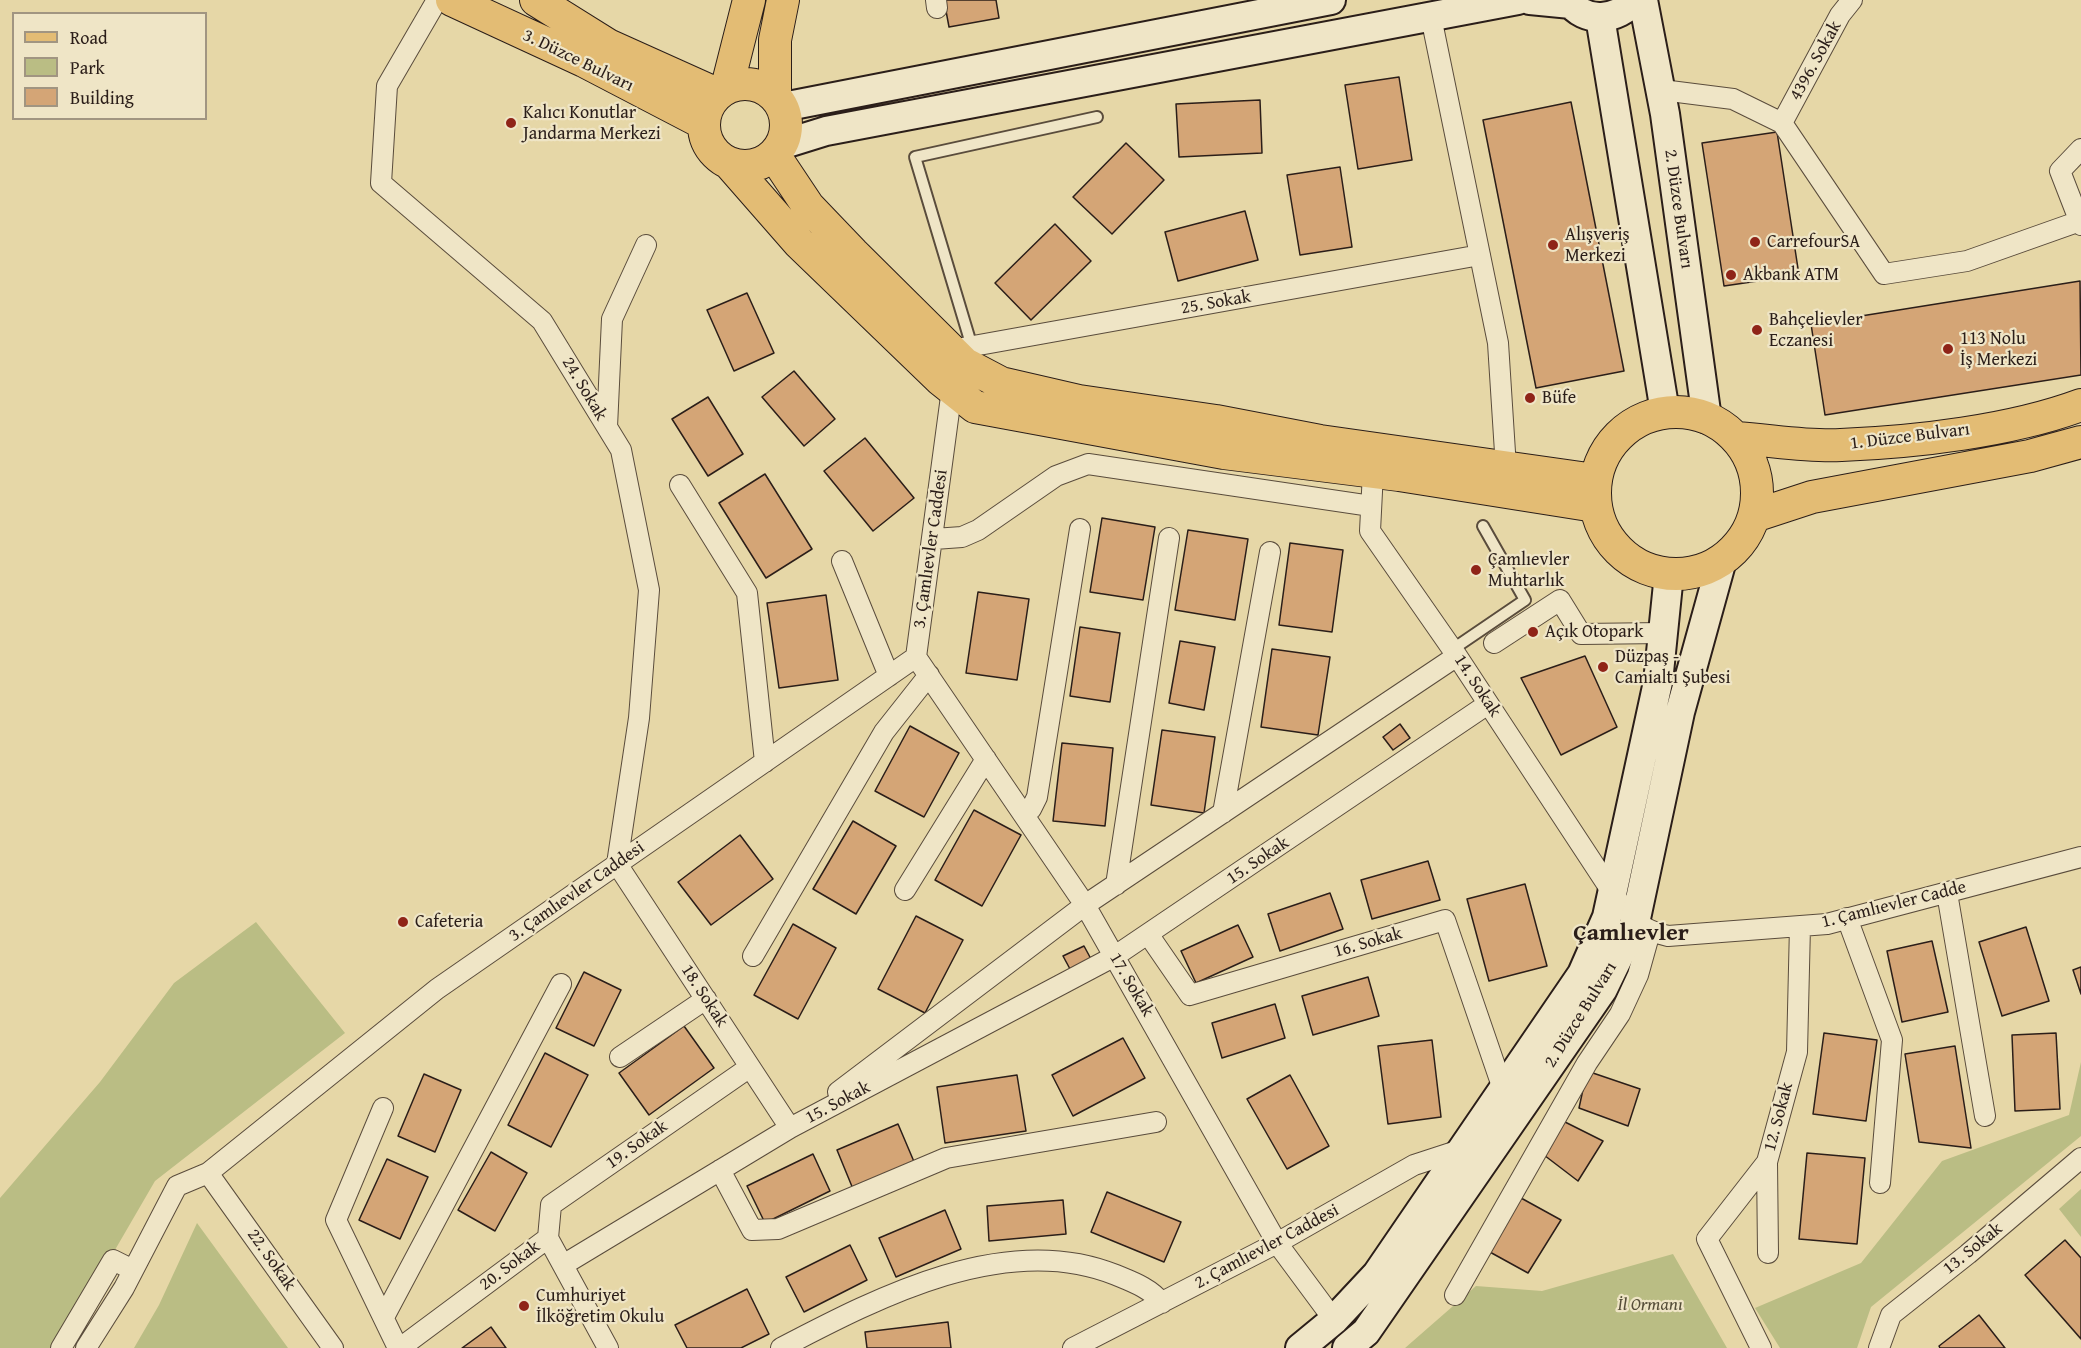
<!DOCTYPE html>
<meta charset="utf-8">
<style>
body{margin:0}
#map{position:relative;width:2081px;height:1348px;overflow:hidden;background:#e6d7a7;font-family:"Gentium Book Plus",serif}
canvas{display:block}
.legend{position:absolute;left:12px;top:12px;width:195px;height:108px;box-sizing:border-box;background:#efe5c6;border:2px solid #a19581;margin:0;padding:8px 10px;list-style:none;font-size:18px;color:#2b1e19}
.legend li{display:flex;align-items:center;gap:12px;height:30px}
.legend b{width:30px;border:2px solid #a19581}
</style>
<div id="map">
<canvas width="2081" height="1348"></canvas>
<ul class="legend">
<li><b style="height:8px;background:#e3bc74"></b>Road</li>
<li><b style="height:16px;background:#babd84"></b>Park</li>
<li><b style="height:16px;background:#d4a576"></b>Building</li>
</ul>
</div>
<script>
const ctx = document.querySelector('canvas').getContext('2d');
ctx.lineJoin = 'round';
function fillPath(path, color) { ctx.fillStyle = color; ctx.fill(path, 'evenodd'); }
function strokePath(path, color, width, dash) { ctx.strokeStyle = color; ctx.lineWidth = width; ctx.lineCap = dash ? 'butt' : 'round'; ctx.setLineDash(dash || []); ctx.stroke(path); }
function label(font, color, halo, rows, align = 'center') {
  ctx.font = font + ' "Gentium Book Plus",serif'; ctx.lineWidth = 4.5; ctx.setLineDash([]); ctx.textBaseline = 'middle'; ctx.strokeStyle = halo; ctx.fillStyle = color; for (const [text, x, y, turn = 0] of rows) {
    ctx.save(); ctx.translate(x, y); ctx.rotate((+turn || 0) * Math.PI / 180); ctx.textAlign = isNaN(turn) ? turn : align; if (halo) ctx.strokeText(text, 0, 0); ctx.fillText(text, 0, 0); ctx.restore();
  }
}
fillPath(new Path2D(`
 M 256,922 L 345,1033 L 155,1181 L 58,1348 L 0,1348 L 0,1198 L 100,1082 L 174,983 Z
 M 2081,1062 L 2081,1136 L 1871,1307 L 1857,1348 L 1780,1348 L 1755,1308 L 1861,1263 L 1942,1161 L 2069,1115 Z
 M 2081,1189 L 2081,1237 L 2059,1209 Z
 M 197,1223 L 288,1348 L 134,1348 L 159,1305 Z
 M 1673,1254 L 1727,1348 L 1405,1348 L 1476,1286 L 1542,1291 Z`), '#babd84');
const building = new Path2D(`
 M 944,0 L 996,0 L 999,18 L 949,27 Z
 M 1399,77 L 1412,160 L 1358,169 L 1345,85 Z
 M 1260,100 L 1262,153 L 1179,157 L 1176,104 Z
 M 1571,102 L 1624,371 L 1536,388 L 1483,120 Z
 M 1777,132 L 1799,275 L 1724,286 L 1702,143 Z
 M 1126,143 L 1164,180 L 1112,234 L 1073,197 Z
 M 1340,167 L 1352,247 L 1300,255 L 1287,175 Z
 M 1245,211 L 1258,260 L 1178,281 L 1165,232 Z
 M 1055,224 L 1091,261 L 1031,320 L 995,283 Z
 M 2080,281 L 2081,375 L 1825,415 L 1811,324 Z
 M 747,293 L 774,353 L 734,371 L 707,310 Z
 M 794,371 L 835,419 L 804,446 L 762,397 Z
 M 708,397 L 743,454 L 708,476 L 672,419 Z
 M 865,438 L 914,498 L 873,531 L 824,471 Z
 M 765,474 L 812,549 L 766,578 L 719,503 Z
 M 1102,518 L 1155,527 L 1143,600 L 1090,592 Z
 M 1188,530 L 1248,539 L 1235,620 L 1175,610 Z
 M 1290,543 L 1343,550 L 1332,632 L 1279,625 Z
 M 978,592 L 1029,599 L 1017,680 L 966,673 Z
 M 826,595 L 838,680 L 779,688 L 767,603 Z
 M 1080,627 L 1120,633 L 1110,702 L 1070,696 Z
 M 1180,641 L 1215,647 L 1204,710 L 1169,703 Z
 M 1272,649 L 1330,657 L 1318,735 L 1261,727 Z
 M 1585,656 L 1617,727 L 1561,755 L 1521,678 Z
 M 1400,724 L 1410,738 L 1393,750 L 1383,737 Z
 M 910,726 L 959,753 L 924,817 L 875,791 Z
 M 1162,730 L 1215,737 L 1204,813 L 1151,805 Z
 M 1062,743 L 1113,748 L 1105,826 L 1053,821 Z
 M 974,810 L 1021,835 L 982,906 L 935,880 Z
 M 853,821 L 896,846 L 856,914 L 813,889 Z
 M 740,835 L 773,879 L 711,925 L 678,882 Z
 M 1428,861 L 1440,900 L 1372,919 L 1361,880 Z
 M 1525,884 L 1547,966 L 1489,981 L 1467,899 Z
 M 1330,893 L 1343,929 L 1280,951 L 1268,914 Z
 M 916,916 L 963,940 L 925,1013 L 878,989 Z
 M 793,924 L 836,948 L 798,1019 L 754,995 Z
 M 1238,925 L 1253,957 L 1196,983 L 1181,951 Z
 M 2026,927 L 2049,1001 L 2002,1016 L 1979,942 Z
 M 1932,941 L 1948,1012 L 1902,1022 L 1887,951 Z
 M 1084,946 L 1091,959 L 1070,969 L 1063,956 Z
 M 2081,967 L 2081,994 L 2073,970 Z
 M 584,972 L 621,990 L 594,1046 L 556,1028 Z
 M 1368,977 L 1379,1016 L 1313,1035 L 1302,996 Z
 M 1275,1004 L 1285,1038 L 1222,1058 L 1212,1023 Z
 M 684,1026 L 714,1068 L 649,1115 L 619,1073 Z
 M 1824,1033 L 1877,1040 L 1866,1121 L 1813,1114 Z
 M 2056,1033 L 2060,1109 L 2015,1111 L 2012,1035 Z
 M 1123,1038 L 1145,1078 L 1073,1116 L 1052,1075 Z
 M 1432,1040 L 1441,1117 L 1388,1124 L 1378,1046 Z
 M 1955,1046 L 1971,1148 L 1919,1142 L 1905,1054 Z
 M 545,1053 L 588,1075 L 551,1147 L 508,1125 Z
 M 1587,1071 L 1640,1089 L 1628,1126 L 1579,1108 Z
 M 424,1074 L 461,1090 L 435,1152 L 398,1136 Z
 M 1017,1075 L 1026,1131 L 945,1143 L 937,1087 Z
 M 1290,1075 L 1329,1146 L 1287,1169 L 1247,1099 Z
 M 1565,1122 L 1603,1141 L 1578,1181 L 1540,1152 Z
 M 898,1124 L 915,1164 L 853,1189 L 837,1150 Z
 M 491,1152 L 527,1173 L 495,1231 L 458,1210 Z
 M 1807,1153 L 1865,1158 L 1857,1244 L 1799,1239 Z
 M 813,1154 L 830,1191 L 765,1223 L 747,1186 Z
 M 387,1159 L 428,1177 L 400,1239 L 359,1220 Z
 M 1107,1192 L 1181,1222 L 1164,1262 L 1091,1232 Z
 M 1521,1198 L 1561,1220 L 1528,1273 L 1488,1251 Z
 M 1063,1200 L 1066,1234 L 989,1241 L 987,1206 Z
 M 945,1210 L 961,1249 L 896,1277 L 879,1238 Z
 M 2065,1240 L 2081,1258 L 2081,1339 L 2025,1275 Z
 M 850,1245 L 867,1280 L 804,1312 L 786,1277 Z
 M 747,1289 L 769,1334 L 741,1348 L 687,1348 L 675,1325 Z
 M 1979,1315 L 2005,1348 L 1940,1348 L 1939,1346 Z
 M 948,1322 L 951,1348 L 867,1348 L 865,1332 Z
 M 491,1327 L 506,1348 L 462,1348 Z`);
fillPath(building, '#d4a576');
strokePath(building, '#2b1e19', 1.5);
const lane = new Path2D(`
 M 972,347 L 915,157 L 1097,117
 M 1453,649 L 1525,600 L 1483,526`);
const street = new Path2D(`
 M 437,0 L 387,86 L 381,183 L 542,321 L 621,450 L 649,590 L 639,718 L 617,864 L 790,1128
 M 936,0 L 937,8
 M 1431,17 L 1498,343 L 1506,468
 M 1662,90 L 1733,99 L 1782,123 L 1884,274 L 1967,261 L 2080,221
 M 1782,123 L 1840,15 L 1852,0
 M 2081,149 L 2060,171 L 2081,225
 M 951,350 L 1480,255
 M 607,427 L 612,319 L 646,245
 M 1373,472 L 1370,531 L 1457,656 L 1612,892 C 1630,917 1637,929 1668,936 L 1827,924 L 2081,857
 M 680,485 L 747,593 L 765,762
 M 934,539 L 962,537 L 978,530 L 1056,476 L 1088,464 L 1371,506
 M 842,561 L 889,676
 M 1494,643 L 1560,600 L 1581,634 L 1663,633
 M 916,657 L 1085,905 L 1277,1243 L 1334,1320
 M 1223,813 L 1270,552
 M 1023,814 L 1031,809 L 1037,797 L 1080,529
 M 1116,885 L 1169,538
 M 905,890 L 986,759
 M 1947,893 L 1985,1116
 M 1847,918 L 1892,1040 L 1880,1183
 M 1148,934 L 1190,995 L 1445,920 L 1503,1089
 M 753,956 L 884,732 L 929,675
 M 620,1057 L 706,999
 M 838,1092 L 1085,905 L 1457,656
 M 383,1108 L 336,1220 L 398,1348
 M 1767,1162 L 1768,1253
 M 720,1170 L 752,1230 L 778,1229 L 946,1158 L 1156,1122
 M 208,1173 L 333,1348
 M 548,1238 L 551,1205 L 750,1067
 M 563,1265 L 790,1128 L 1115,956 L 1488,704
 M 1455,1295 L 1587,1063 L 1620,1014 L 1638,975 L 1650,932
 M 384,1317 L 561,984
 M 61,1348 L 113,1260 L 133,1270
 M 86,1348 L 124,1288 L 177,1186 L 208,1173 L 437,989 L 916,657 L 952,389
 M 400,1348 L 548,1238 L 608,1348
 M 781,1348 C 877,1298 1006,1230 1116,1275 C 1133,1282 1150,1288 1162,1303
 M 1073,1348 L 1277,1243 L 1414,1165 L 1463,1149
 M 1761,1348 L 1707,1239 L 1767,1162 L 1797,1052 L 1800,926
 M 1879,1348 L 1891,1315 L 1968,1254 L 2081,1158`);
const secondary = new Path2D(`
 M 1530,0 L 1571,4
 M 1568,0 C 1585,25 1618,20 1635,0
 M 1643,0 L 1665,114 L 1707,419
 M 1600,17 L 1665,412
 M 783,107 L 1331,0
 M 781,145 L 826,131 L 1518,0
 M 1300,1348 L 1334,1320 L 1377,1274 L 1582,974 L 1607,917 L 1658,682 L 1669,574
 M 1347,1348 L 1366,1332 L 1603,989 L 1635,923 L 1680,712 L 1722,560`);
const primary = new Path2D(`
 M 452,0 L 584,61 L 703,123
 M 536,0 L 608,45 L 717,94
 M704 125a41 41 0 1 1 82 0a41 41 0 1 1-82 0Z
 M 727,87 L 749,0
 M 775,96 L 775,40 L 783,0
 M 774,155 L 808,206 L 853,253 L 965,364 L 1001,383 L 1079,401 L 1216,421 L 1320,441 L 1595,480
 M 729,163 L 799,243 L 941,380 L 975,407 L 1224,453 L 1399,475 L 1595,506
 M1595 493a81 81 0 1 1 162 0a81 81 0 1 1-162 0Z
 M 1736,438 C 1770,440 1807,447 1841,445 C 1916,442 2011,431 2081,405
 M 1754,516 L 1812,497 L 2030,456 L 2081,442`);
strokePath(lane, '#5a4c3c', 14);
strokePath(street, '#5a4c3c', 22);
strokePath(secondary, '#2b1e19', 32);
strokePath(primary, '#2b1e19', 34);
strokePath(lane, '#efe5c6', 10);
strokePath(street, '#efe5c6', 20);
strokePath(secondary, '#efe5c6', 28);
strokePath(primary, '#e3bc74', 32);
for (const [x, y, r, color] of [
 [511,123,6,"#8f2418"],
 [1755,242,6,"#8f2418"],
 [1553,245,6,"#8f2418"],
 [1731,275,6,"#8f2418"],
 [1757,330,6,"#8f2418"],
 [1948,349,6,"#8f2418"],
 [1530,398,6,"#8f2418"],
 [1476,570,6,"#8f2418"],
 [1533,632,6,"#8f2418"],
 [1603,667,6,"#8f2418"],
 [403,922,6,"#8f2418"],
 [524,1306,6,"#8f2418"]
]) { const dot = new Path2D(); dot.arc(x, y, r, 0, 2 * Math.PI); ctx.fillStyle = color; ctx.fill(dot); strokePath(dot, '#efe5c6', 2); }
label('18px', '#2b1e19', '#efe5c6', [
 ["3. Düzce Bulvarı",578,61,26],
 ["4396. Sokak",1816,61,-61],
 ["2. Düzce Bulvarı",1678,209,82],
 ["25. Sokak",1216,303,-10],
 ["24. Sokak",584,389,59],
 ["1. Düzce Bulvarı",1910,437,-7],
 ["3. Çamlıevler Caddesi",931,549,-82],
 ["14. Sokak",1477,686,57],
 ["15. Sokak",1258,861,-34],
 ["3. Çamlıevler Caddesi",577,892,-35],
 ["1. Çamlıevler Cadde",1894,905,-14],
 ["16. Sokak",1368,943,-16],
 ["17. Sokak",1131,985,60],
 ["18. Sokak",704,996,57],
 ["2. Düzce Bulvarı",1581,1015,-58],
 ["15. Sokak",838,1103,-28],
 ["12. Sokak",1779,1117,-75],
 ["19. Sokak",637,1145,-35],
 ["2. Çamlıevler Caddesi",1267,1247,-28],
 ["13. Sokak",1973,1249,-39],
 ["22. Sokak",271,1260,55],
 ["20. Sokak",510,1266,-37]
]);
label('18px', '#2b1e19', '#efe5c6', [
 ["Kalıcı Konutlar",523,113],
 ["Jandarma Merkezi",523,134],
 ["Alışveriş",1565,235],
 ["Merkezi",1565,256],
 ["CarrefourSA",1767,242],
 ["Akbank ATM",1743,275],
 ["Bahçelievler",1769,320],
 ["Eczanesi",1769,341],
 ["113 Nolu",1960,339],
 ["İş Merkezi",1960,360],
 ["Büfe",1542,398],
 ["Çamlıevler",1488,560],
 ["Muhtarlık",1488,581],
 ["Açık Otopark",1545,632],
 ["Düzpaş -",1615,657],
 ["Camialtı Şubesi",1615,678],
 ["Cafeteria",415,922],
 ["Cumhuriyet",536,1296],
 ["İlköğretim Okulu",536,1317]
], 'left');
label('italic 18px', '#564e39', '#efe5c6', [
 ["İl Ormanı",1650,1305]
]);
label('bold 24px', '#2b1e19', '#efe5c6', [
 ["Çamlıevler",1631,934]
]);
</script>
